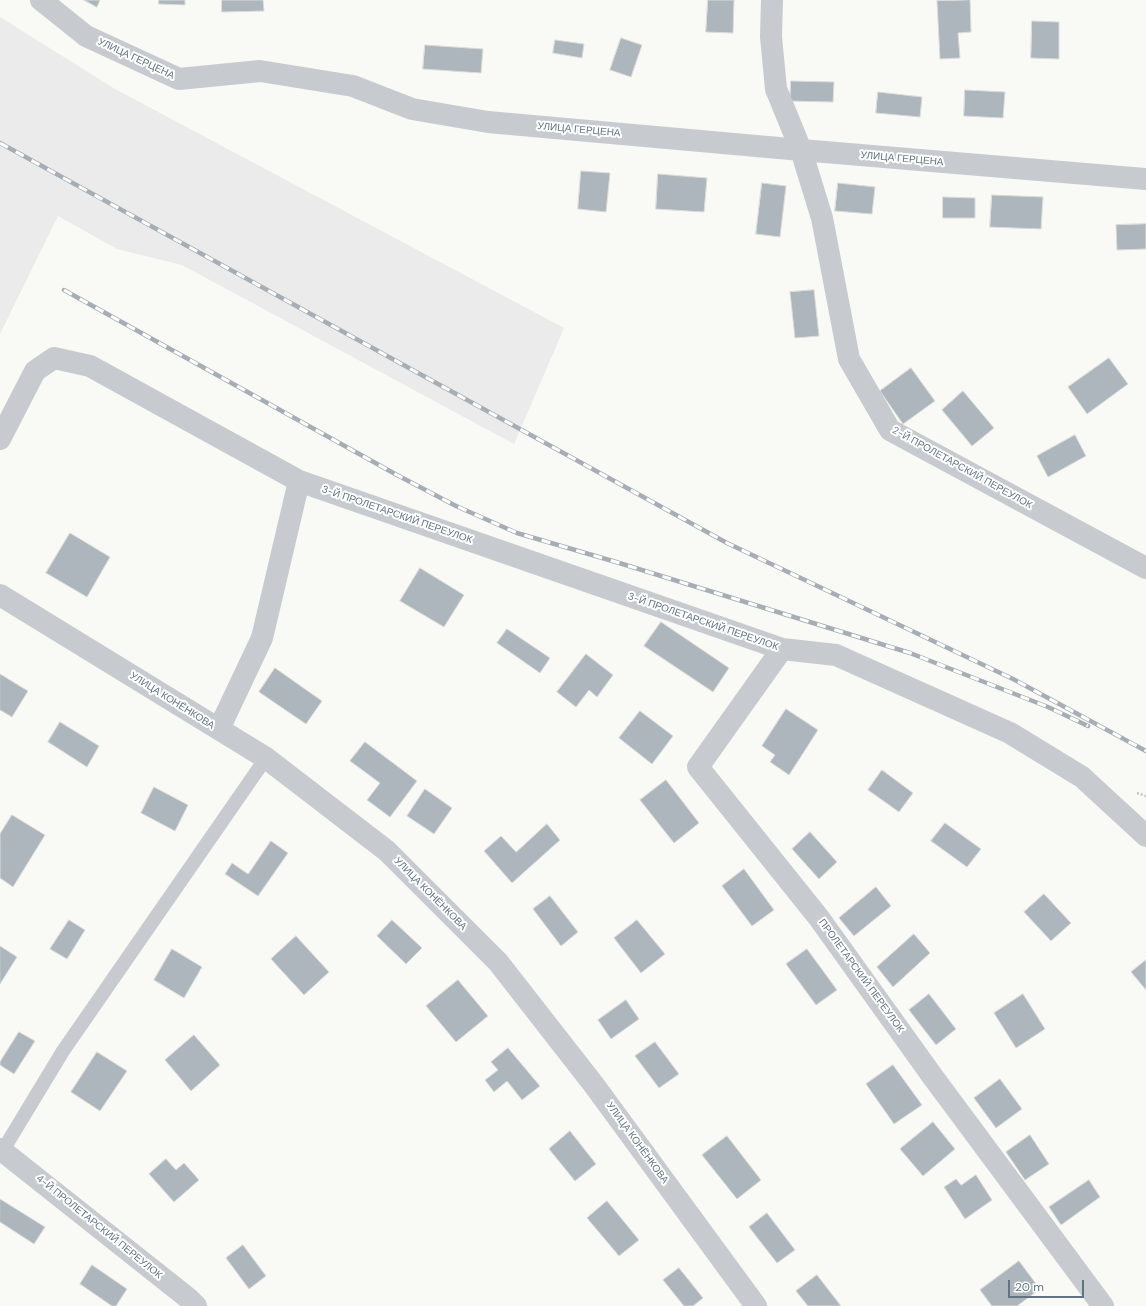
<!DOCTYPE html>
<meta charset="utf-8">
<style>
body{margin:0}
#map{position:relative;width:1146px;height:1306px;overflow:hidden;background:#f9f9f6;font-family:"DM Sans",sans-serif}
canvas{display:block}
.scale{position:absolute;left:1008px;top:1280px;width:76px;height:18px;box-sizing:border-box;border:2px solid #627484;border-top:0;padding-left:5px;font-size:12px;line-height:14px;white-space:nowrap;color:#627484;-webkit-text-stroke:3px #fff;paint-order:stroke}
</style>
<div id="map">
<canvas width="1146" height="1306"></canvas>
<div class="scale">20 m</div>
</div>
<script>
const ctx = document.querySelector('canvas').getContext('2d');
ctx.lineJoin = 'round';
function fillPath(path, color) { ctx.fillStyle = color; ctx.fill(path, 'evenodd'); }
function strokePath(path, color, width, dash) { ctx.strokeStyle = color; ctx.lineWidth = width; ctx.lineCap = dash ? 'butt' : 'round'; ctx.setLineDash(dash || []); ctx.stroke(path); }
function label(font, color, halo, rows, align = 'center') {
  ctx.font = font + ' "DM Sans",sans-serif'; ctx.lineWidth = 4; ctx.setLineDash([]); ctx.textBaseline = 'middle'; ctx.strokeStyle = halo; ctx.fillStyle = color; for (const [text, x, y, turn = 0] of rows) {
    ctx.save(); ctx.translate(x, y); ctx.rotate((+turn || 0) * Math.PI / 180); ctx.textAlign = isNaN(turn) ? turn : align; if (halo) ctx.strokeText(text, 0, 0); ctx.fillText(text, 0, 0); ctx.restore();
  }
}
fillPath(new Path2D(`
 M 0,17 L 115,89 L 564,328 L 514,444 L 182,265 L 117,249 L 58,216 L 0,334 Z`), '#eaebea');
const building = new Path2D(`
 M 84,0 L 100,0 L 97,7 Z
 M 159,0 L 185,0 L 185,5 L 159,4 Z
 M 222,0 L 263,0 L 264,11 L 222,12 Z
 M 708,0 L 734,0 L 733,33 L 706,32 Z
 M 970,0 L 971,32 L 958,33 L 960,58 L 940,59 L 937,1 Z
 M 1032,21 L 1059,22 L 1059,59 L 1031,58 Z
 M 621,38 L 642,45 L 631,77 L 610,70 Z
 M 555,40 L 584,44 L 582,58 L 553,53 Z
 M 425,45 L 483,49 L 481,73 L 423,69 Z
 M 791,81 L 834,82 L 833,102 L 790,101 Z
 M 965,90 L 1005,92 L 1003,118 L 964,116 Z
 M 878,92 L 922,97 L 920,117 L 876,113 Z
 M 581,171 L 610,173 L 606,212 L 578,209 Z
 M 658,174 L 707,178 L 704,212 L 656,209 Z
 M 762,183 L 786,186 L 780,237 L 756,234 Z
 M 838,183 L 875,187 L 872,214 L 835,211 Z
 M 992,195 L 1043,197 L 1041,229 L 990,227 Z
 M 943,197 L 975,198 L 975,218 L 943,218 Z
 M 1146,224 L 1146,249 L 1117,250 L 1116,225 Z
 M 814,290 L 819,336 L 795,338 L 790,292 Z
 M 1109,358 L 1128,384 L 1087,414 L 1068,387 Z
 M 911,368 L 935,401 L 903,424 L 880,391 Z
 M 963,391 L 994,428 L 972,446 L 942,410 Z
 M 1075,435 L 1086,456 L 1048,477 L 1037,456 Z
 M 70,533 L 110,557 L 87,597 L 46,573 Z
 M 420,568 L 464,595 L 444,627 L 400,601 Z
 M 661,622 L 729,668 L 713,692 L 644,646 Z
 M 507,629 L 550,658 L 540,673 L 497,643 Z
 M 586,654 L 613,675 L 597,697 L 589,690 L 576,707 L 557,692 Z
 M 275,668 L 322,701 L 306,724 L 259,692 Z
 M 0,674 L 28,691 L 12,717 L 0,710 Z
 M 786,709 L 818,730 L 789,775 L 770,762 L 775,755 L 762,746 Z
 M 640,711 L 673,736 L 652,764 L 619,738 Z
 M 60,722 L 99,746 L 87,767 L 48,742 Z
 M 365,742 L 417,781 L 390,817 L 367,800 L 380,783 L 350,761 Z
 M 882,770 L 913,793 L 899,812 L 868,790 Z
 M 666,780 L 699,823 L 674,843 L 640,800 Z
 M 154,787 L 188,805 L 175,831 L 141,813 Z
 M 425,789 L 452,808 L 434,834 L 407,816 Z
 M 12,815 L 45,835 L 13,887 L 0,878 L 0,834 Z
 M 945,823 L 981,849 L 967,867 L 931,841 Z
 M 547,824 L 560,840 L 512,883 L 484,851 L 501,836 L 516,852 Z
 M 810,832 L 837,862 L 819,879 L 792,849 Z
 M 271,841 L 288,853 L 258,896 L 225,874 L 232,863 L 248,874 Z
 M 744,869 L 774,910 L 752,926 L 722,886 Z
 M 876,887 L 891,906 L 854,936 L 839,918 Z
 M 1044,894 L 1071,923 L 1051,941 L 1024,912 Z
 M 550,896 L 578,932 L 561,946 L 533,909 Z
 M 69,920 L 85,930 L 67,959 L 50,949 Z
 M 392,920 L 422,948 L 406,964 L 377,936 Z
 M 637,920 L 665,954 L 641,973 L 614,938 Z
 M 914,934 L 930,953 L 893,987 L 877,967 Z
 M 296,936 L 329,972 L 304,995 L 271,959 Z
 M 0,946 L 17,957 L 0,984 Z
 M 172,949 L 202,967 L 184,998 L 154,980 Z
 M 807,949 L 837,990 L 816,1005 L 786,964 Z
 M 1146,960 L 1146,990 L 1131,972 Z
 M 458,980 L 488,1016 L 456,1042 L 426,1006 Z
 M 929,994 L 956,1029 L 936,1045 L 909,1010 Z
 M 1023,994 L 1045,1029 L 1016,1048 L 994,1013 Z
 M 626,1000 L 639,1019 L 611,1039 L 598,1020 Z
 M 19,1032 L 35,1041 L 14,1074 L 0,1065 L 0,1062 Z
 M 194,1035 L 220,1065 L 191,1091 L 165,1060 Z
 M 655,1042 L 679,1074 L 659,1088 L 635,1056 Z
 M 508,1048 L 540,1086 L 522,1100 L 507,1081 L 494,1092 L 485,1080 L 498,1070 L 491,1062 Z
 M 97,1052 L 127,1071 L 100,1111 L 71,1092 Z
 M 893,1065 L 922,1105 L 894,1124 L 866,1084 Z
 M 1000,1079 L 1022,1109 L 996,1128 L 974,1098 Z
 M 933,1122 L 955,1149 L 923,1176 L 900,1149 Z
 M 570,1131 L 596,1164 L 575,1181 L 549,1149 Z
 M 1030,1135 L 1049,1164 L 1025,1180 L 1006,1152 Z
 M 727,1136 L 761,1180 L 737,1199 L 702,1155 Z
 M 166,1159 L 176,1170 L 184,1163 L 199,1180 L 174,1202 L 149,1174 Z
 M 976,1175 L 992,1200 L 965,1219 L 944,1187 L 956,1179 L 961,1185 Z
 M 1089,1180 L 1100,1197 L 1061,1225 L 1049,1207 Z
 M 0,1199 L 45,1227 L 34,1244 L 0,1222 Z
 M 607,1201 L 639,1240 L 619,1256 L 587,1218 Z
 M 767,1213 L 795,1250 L 777,1263 L 749,1227 Z
 M 243,1245 L 266,1276 L 249,1289 L 226,1258 Z
 M 1019,1261 L 1040,1289 L 1017,1306 L 992,1306 L 980,1290 Z
 M 92,1265 L 127,1289 L 116,1306 L 112,1306 L 80,1284 Z
 M 679,1268 L 703,1298 L 693,1306 L 684,1306 L 663,1280 Z
 M 817,1275 L 841,1306 L 808,1306 L 796,1291 Z`);
fillPath(building, '#adb6bc');
strokePath(building, '#dbdbd9', 1);
strokePath(new Path2D(`
 M 1137,793 L 1146,796`), '#c0c3c5', 2.5, [2, 2]);
strokePath(new Path2D(`
 M 3,1150 L 63,1051 L 266,758`), '#c7cbcf', 14);
strokePath(new Path2D(`
 M 41,0 L 86,36 L 179,79 L 260,71 L 353,86 L 412,109 L 488,122 L 801,150 L 1146,179
 M 772,0 L 771,37 L 776,89 L 801,150 L 822,218 L 849,359 L 890,430 L 1146,568
 M 0,439 L 35,371 L 54,358 L 90,366 L 299,481 L 262,638 L 219,729
 M 299,481 L 782,649 L 836,655 L 1010,733 L 1082,777 L 1146,836
 M 0,595 L 266,758 L 387,851 L 498,962 L 594,1085 L 756,1306
 M 782,649 L 698,767 L 819,918 L 933,1077 L 1103,1306
 M 0,1149 L 188,1298 L 196,1306`), '#c7cbcf', 22);
const rail = new Path2D(`
 M 0,143 L 727,543 L 1013,679 L 1146,751
 M 64,290 L 397,475 L 456,506 L 517,533 L 616,562 L 910,653 L 1048,707 L 1088,726`);
strokePath(rail, '#a7adb4', 4.5);
strokePath(rail, '#fff', 3, [9]);
label('10px', '#627484', '#fff', [
 ["УЛИЦА ГЕРЦЕНА",136,59,25],
 ["УЛИЦА ГЕРЦЕНА",579,130,5],
 ["УЛИЦА ГЕРЦЕНА",902,159,5],
 ["2-Й ПРОЛЕТАРСКИЙ ПЕРЕУЛОК",962,468,29],
 ["3-Й ПРОЛЕТАРСКИЙ ПЕРЕУЛОК",397,515,19],
 ["3-Й ПРОЛЕТАРСКИЙ ПЕРЕУЛОК",703,622,19],
 ["УЛИЦА КОНЁНКОВА",172,701,32],
 ["УЛИЦА КОНЁНКОВА",430,894,45],
 ["ПРОЛЕТАРСКИЙ ПЕРЕУЛОК",861,976,54],
 ["УЛИЦА КОНЁНКОВА",637,1143,54],
 ["4-Й ПРОЛЕТАРСКИЙ ПЕРЕУЛОК",99,1227,39]
]);
</script>
